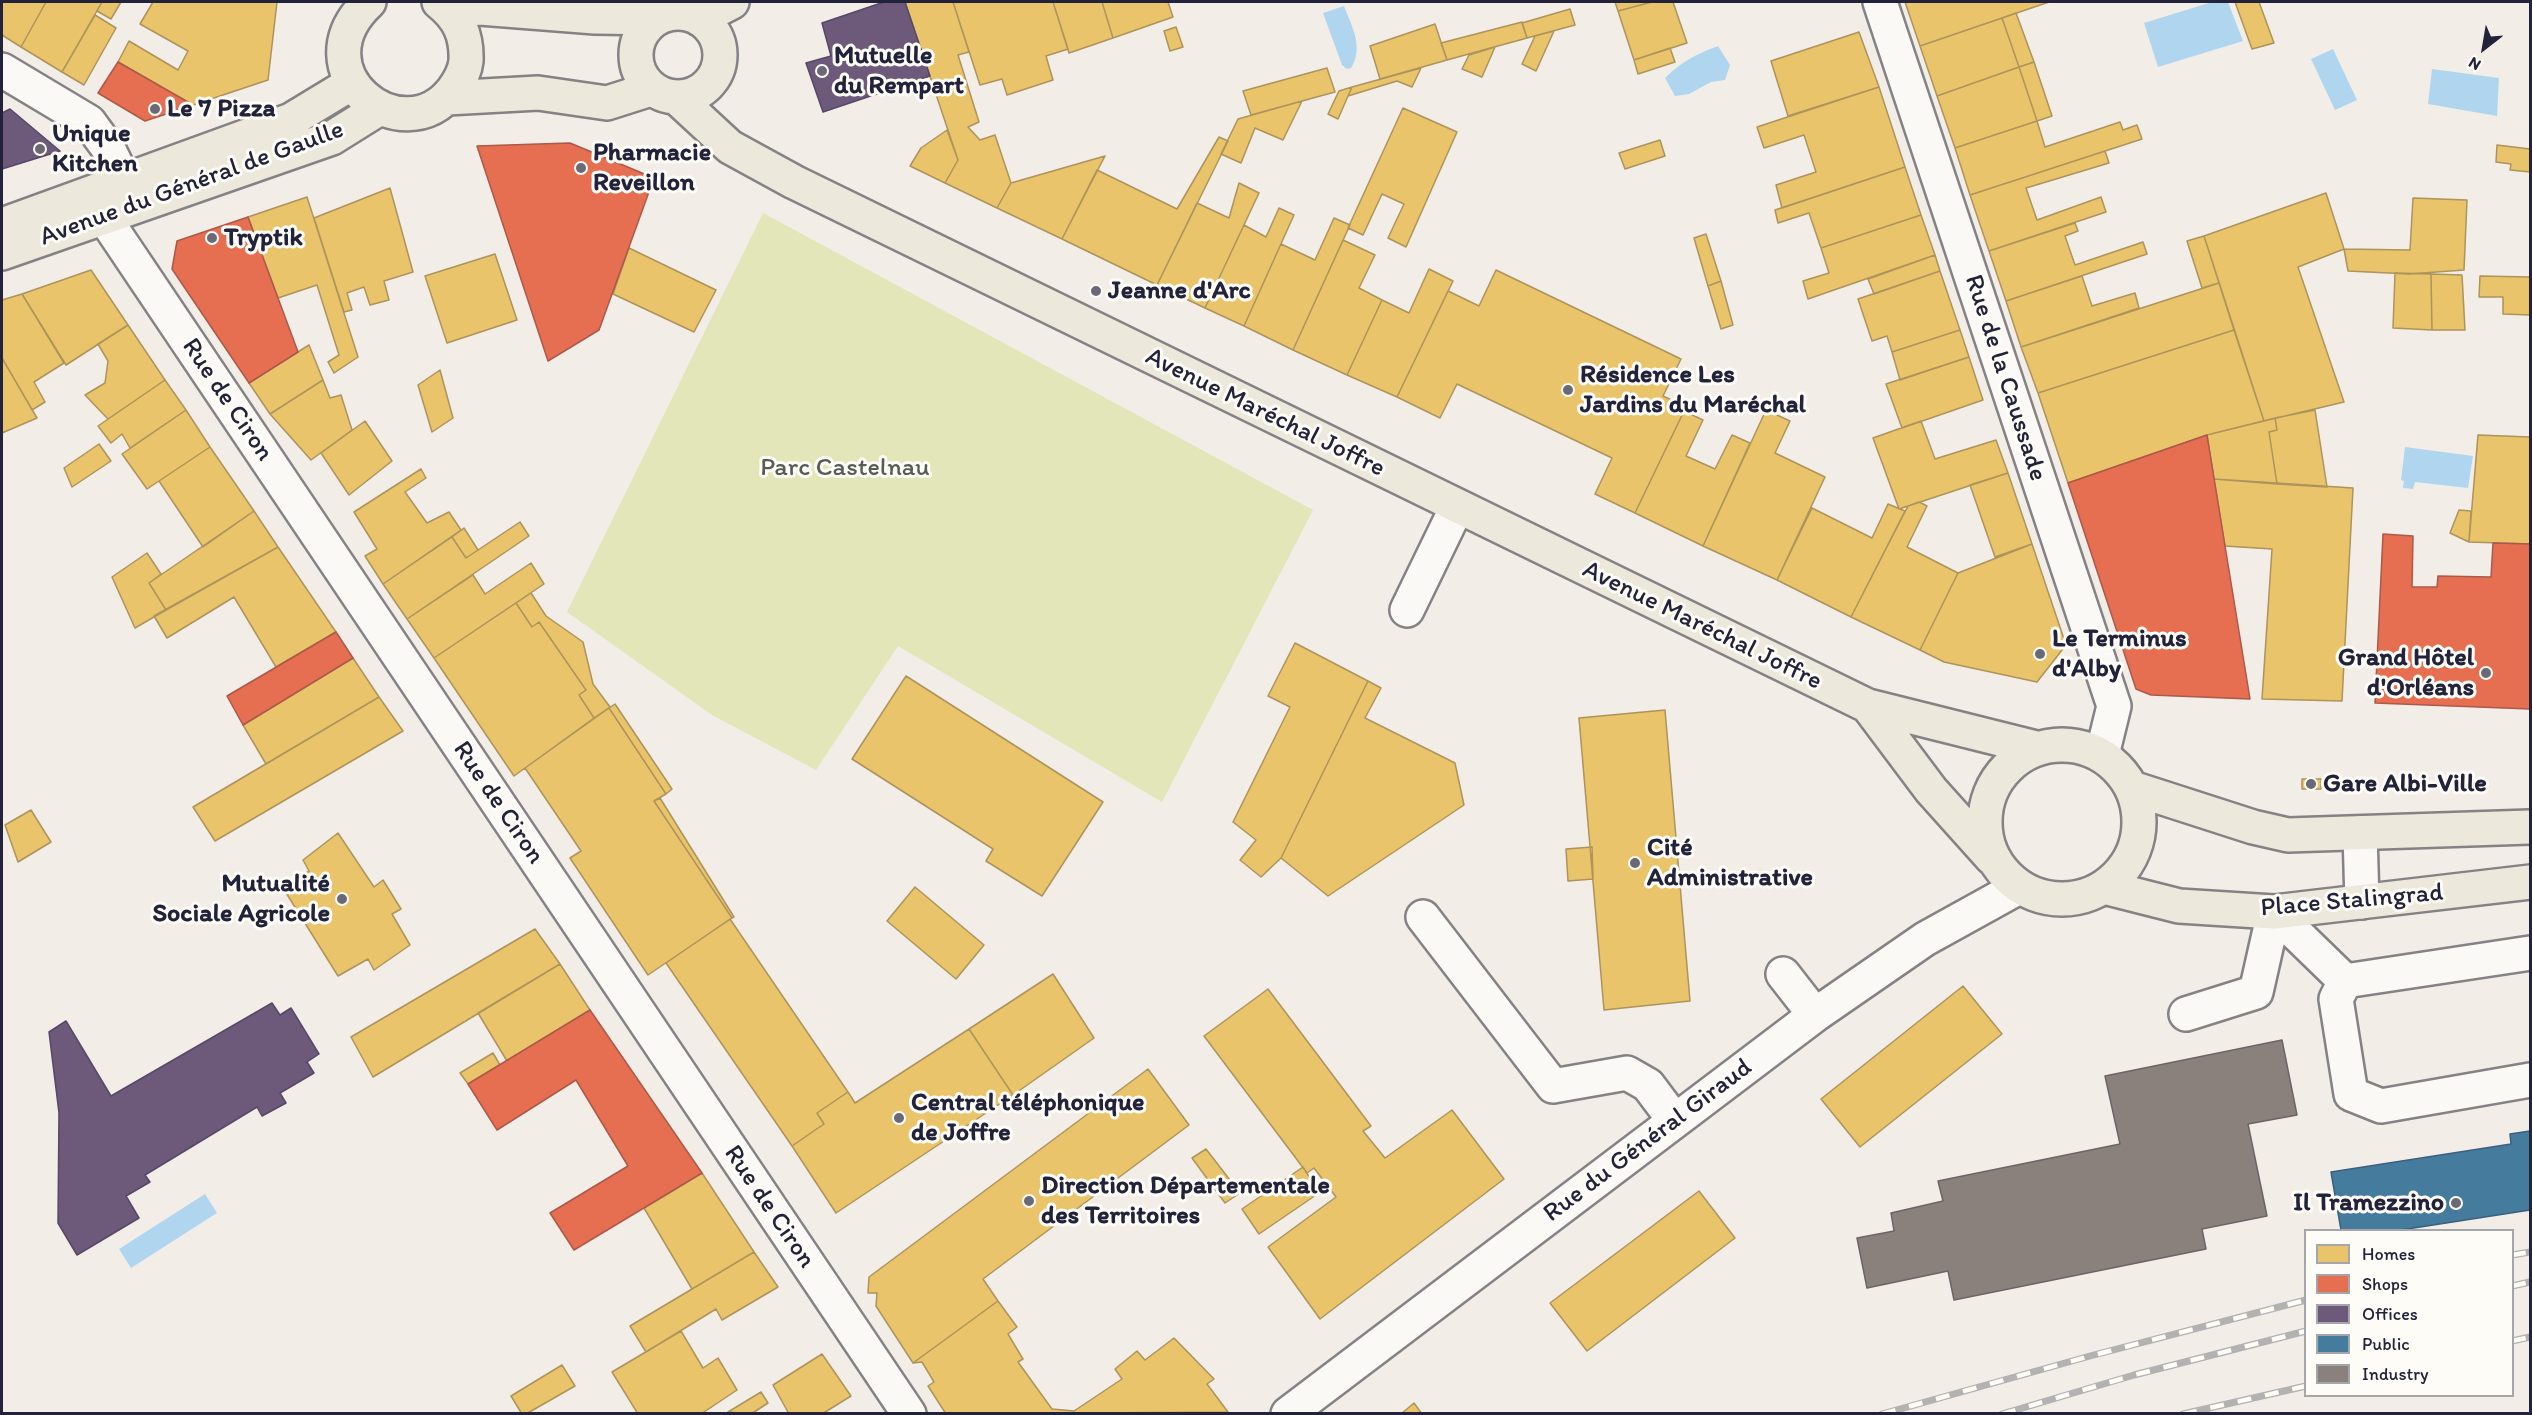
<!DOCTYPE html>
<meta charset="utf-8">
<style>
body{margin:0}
#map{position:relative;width:2532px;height:1415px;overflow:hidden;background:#f2ede7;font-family:Itim,sans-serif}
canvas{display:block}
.frame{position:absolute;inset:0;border:3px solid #22223b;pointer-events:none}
.legend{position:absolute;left:2304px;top:1229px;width:210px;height:168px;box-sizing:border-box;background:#fdfcf7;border:2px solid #a5a5ac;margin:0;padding:8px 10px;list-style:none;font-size:18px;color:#22223b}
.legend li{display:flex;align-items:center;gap:12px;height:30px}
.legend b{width:30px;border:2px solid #a5a5ac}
.north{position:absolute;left:2454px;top:18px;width:60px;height:60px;-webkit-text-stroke:4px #fdfcf7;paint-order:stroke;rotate:211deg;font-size:16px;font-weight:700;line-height:24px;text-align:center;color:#22223b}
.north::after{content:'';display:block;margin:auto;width:21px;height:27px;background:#22223b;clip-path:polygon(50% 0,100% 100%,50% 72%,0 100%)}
</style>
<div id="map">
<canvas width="2532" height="1415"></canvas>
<div class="frame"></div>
<ul class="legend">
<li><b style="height:16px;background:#e9c46a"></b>Homes</li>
<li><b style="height:16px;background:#e76f51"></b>Shops</li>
<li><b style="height:16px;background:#6d597a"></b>Offices</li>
<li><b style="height:16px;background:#457b9d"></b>Public</li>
<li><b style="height:16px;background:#8a817c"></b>Industry</li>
</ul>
<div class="north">N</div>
</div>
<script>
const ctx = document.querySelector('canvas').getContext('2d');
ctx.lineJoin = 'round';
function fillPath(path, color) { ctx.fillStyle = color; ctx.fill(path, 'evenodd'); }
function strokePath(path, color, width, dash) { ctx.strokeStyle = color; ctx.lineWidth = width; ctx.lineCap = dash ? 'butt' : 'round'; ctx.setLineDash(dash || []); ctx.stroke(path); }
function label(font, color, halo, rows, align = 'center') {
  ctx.font = font + ' Itim,sans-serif'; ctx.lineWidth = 6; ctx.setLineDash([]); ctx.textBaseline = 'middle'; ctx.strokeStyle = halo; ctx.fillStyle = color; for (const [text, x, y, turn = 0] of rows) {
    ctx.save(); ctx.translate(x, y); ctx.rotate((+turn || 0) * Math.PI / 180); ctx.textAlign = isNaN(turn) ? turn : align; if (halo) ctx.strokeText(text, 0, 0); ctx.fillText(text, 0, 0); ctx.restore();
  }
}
fillPath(new Path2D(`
 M 763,213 L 1313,510 L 1162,802 L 898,646 L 816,770 L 712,715 L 567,612 Z`), '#e2e6b8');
fillPath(new Path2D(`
 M 2212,2 L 2228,2 L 2243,41 L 2158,67 L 2144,23 Z
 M 1344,6 C 1352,27 1364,47 1351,68 L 1347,69 L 1342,65 L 1323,13 Z
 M 1718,46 L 1730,65 L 1725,80 L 1711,82 L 1689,94 L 1675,96 L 1665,78 C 1681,62 1696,54 1718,46 Z
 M 2333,49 L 2357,100 L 2335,110 L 2311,59 Z
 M 2432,69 L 2499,78 L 2497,116 L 2428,104 Z
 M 2405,447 L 2473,456 L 2468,488 L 2415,482 L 2413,489 L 2403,488 L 2404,481 L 2401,480 Z
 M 205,1194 L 217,1213 L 131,1268 L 119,1249 Z`), '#b0d6ef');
const homes = new Path2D(`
 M 2,2 L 46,2 L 21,47 L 2,35 Z
 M 46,2 L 102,2 L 62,72 L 21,47 Z
 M 102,2 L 121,2 L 111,19 L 97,11 Z
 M 153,2 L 277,2 L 268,80 L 193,105 L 118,62 L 129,41 L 178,70 L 188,51 L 140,24 Z
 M 905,2 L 953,2 L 969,52 L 958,55 L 979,122 L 968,127 L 980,140 L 995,135 L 1011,183 L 997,208 L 945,183 L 958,160 Z
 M 953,2 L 1053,2 L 1068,49 L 1046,56 L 1053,80 L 1007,95 L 1002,79 L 980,85 Z
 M 1053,2 L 1102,2 L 1113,38 L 1069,53 Z
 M 1102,2 L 1168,2 L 1173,17 L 1113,38 Z
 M 1615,2 L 1652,2 L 1618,11 Z
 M 1652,2 L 1673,2 L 1687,43 L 1634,60 L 1618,11 Z
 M 1905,2 L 2049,2 L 1920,46 Z
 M 2235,2 L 2259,2 L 2274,43 L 2252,49 Z
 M 1570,9 L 1575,25 L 1527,38 L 1522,23 Z
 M 2016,13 L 2034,62 L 2019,67 L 2002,18 Z
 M 95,15 L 116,28 L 84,85 L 62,72 Z
 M 2002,18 L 2019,67 L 1937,96 L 1920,46 Z
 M 1522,22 L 1527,38 L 1447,60 L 1441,43 Z
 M 1435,24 L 1447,60 L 1380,79 L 1370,46 Z
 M 1176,27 L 1183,47 L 1170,51 L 1164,31 Z
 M 1554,31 L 1536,71 L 1522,64 L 1535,36 Z
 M 1859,32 L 1879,87 L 1788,116 L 1771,61 Z
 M 1495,47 L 1482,77 L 1462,69 L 1469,55 Z
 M 1670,48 L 1675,62 L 1638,74 L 1634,60 Z
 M 2034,62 L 2052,116 L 2037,121 L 2019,67 Z
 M 2019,67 L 2037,121 L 1955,148 L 1937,96 Z
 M 1327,68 L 1335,92 L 1251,115 L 1243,91 Z
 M 1421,68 L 1412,87 L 1397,81 L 1348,96 L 1352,87 Z
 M 1352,87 L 1338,119 L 1328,114 L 1339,91 Z
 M 1879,87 L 1905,167 L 1782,208 L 1776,185 L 1816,172 L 1804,135 L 1764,148 L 1757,127 Z
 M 1302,101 L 1283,140 L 1255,128 L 1241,163 L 1221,154 L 1238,119 Z
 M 1403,108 L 1457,132 L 1406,247 L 1388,238 L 1404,204 L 1382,194 L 1363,235 L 1348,228 Z
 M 2037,121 L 2045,147 L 2120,122 L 2123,130 L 2137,125 L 2142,139 L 1970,195 L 1955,148 Z
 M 947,130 L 958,160 L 945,183 L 910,166 L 921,148 Z
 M 1219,137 L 1228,141 L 1157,285 L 1062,239 L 1097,170 L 1177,209 Z
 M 1660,140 L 1665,156 L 1625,169 L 1619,153 Z
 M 2497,145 L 2530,149 L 2530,172 L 2510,170 L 2511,164 L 2496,162 Z
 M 2105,151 L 2109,163 L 2026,188 L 2037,220 L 2101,197 L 2106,212 L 1989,251 L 1970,195 Z
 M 1105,156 L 1062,239 L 997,208 L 1011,183 Z
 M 1905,167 L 1921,215 L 1821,248 L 1809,213 L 1778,223 L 1775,210 Z
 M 1239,183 L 1259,193 L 1205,308 L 1157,285 L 1197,203 L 1229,218 Z
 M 390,188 L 413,272 L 384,281 L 389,300 L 370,305 L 364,287 L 347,293 L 352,310 L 344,312 L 314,218 Z
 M 2326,193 L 2344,249 L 2298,267 L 2344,402 L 2264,421 L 2204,236 Z
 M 307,197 L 358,357 L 334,373 L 328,362 L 339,355 L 317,285 L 278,298 L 248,217 Z
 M 2413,198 L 2467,200 L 2464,270 L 2409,274 L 2348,271 L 2344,249 L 2410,250 Z
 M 1279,208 L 1294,215 L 1244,326 L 1205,308 L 1244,225 L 1266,237 Z
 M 1921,215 L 1935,255 L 1808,299 L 1803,281 L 1829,273 L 1821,248 Z
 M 1334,218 L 1350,225 L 1293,350 L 1244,326 L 1281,244 L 1315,260 Z
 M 2075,223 L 2078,231 L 2065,236 L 2075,265 L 2143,242 L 2147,254 L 2006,301 L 1989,251 Z
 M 1706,234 L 1721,281 L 1708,286 L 1694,238 Z
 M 2204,236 L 2219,283 L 2202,288 L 2187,241 Z
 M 1343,240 L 1375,255 L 1359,288 L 1382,300 L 1347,375 L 1293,350 Z
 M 629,248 L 716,290 L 694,332 L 613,294 Z
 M 495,254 L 517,320 L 447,343 L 425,276 Z
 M 1935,255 L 1940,271 L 1874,294 L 1868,279 Z
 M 1429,269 L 1453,281 L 1397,397 L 1347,375 L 1382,300 L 1409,313 Z
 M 91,270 L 128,325 L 66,365 L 22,294 Z
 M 1496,270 L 1681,359 L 1663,396 L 1686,407 L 1635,513 L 1595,494 L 1612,458 L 1457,384 L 1440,418 L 1397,397 L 1448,291 L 1479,306 Z
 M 1940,271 L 1960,330 L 1892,352 L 1887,336 L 1872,341 L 1858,299 Z
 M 2395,273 L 2431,274 L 2432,330 L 2393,328 Z
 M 2431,274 L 2462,275 L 2465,330 L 2432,330 Z
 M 2082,276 L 2092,306 L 2135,293 L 2139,308 L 2021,347 L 2006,301 Z
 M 2480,276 L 2530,277 L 2530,315 L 2503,314 L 2503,297 L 2479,297 Z
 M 1721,281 L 1733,325 L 1721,329 L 1708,286 Z
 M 2219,283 L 2234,330 L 2038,393 L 2021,347 Z
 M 22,294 L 64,363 L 34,382 L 45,402 L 32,410 L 2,358 L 2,300 Z
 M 128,325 L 165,380 L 108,419 L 85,395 L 105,383 L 108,361 L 98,344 Z
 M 1960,330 L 1969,357 L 1900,380 L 1892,352 Z
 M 2234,330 L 2264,421 L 2207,435 L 2068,483 L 2038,393 Z
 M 309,345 L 323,380 L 270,414 L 249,383 Z
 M 1969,357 L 1983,400 L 1902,428 L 1886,384 Z
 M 2,358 L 37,418 L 2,433 Z
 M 440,370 L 453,418 L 432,432 L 418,385 Z
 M 165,380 L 186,410 L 130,448 L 122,434 L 111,443 L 98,426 Z
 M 323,380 L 330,398 L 341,395 L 352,430 L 311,460 L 270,414 Z
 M 186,410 L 210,447 L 147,489 L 122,454 Z
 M 1766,410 L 1790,421 L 1775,453 L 1825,477 L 1777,580 L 1703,546 Z
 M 2315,410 L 2327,487 L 2277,484 L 2269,432 L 2277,430 L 2275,418 Z
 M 1684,411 L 1703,420 L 1686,456 L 1715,469 L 1732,435 L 1750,443 L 1703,546 L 1635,513 Z
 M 2275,418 L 2277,430 L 2269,432 L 2277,484 L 2214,479 L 2207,435 Z
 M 365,421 L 392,461 L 349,495 L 321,453 Z
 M 1921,421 L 1935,459 L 1996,440 L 2008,473 L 1899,509 L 1873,438 Z
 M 2478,435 L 2530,437 L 2530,544 L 2469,542 Z
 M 99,444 L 111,461 L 72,487 L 64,468 Z
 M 210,447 L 254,511 L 203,547 L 159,481 Z
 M 421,469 L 426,478 L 405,492 L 427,523 L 449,512 L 461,530 L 383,584 L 365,556 L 377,549 L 354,512 Z
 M 2008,473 L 2032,544 L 1995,557 L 1970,485 Z
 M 2214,479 L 2353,488 L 2342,701 L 2262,699 L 2272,549 L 2225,546 Z
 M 1919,502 L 1927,506 L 1907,547 L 1958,573 L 1920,650 L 1851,617 L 1908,506 Z
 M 1888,504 L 1905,511 L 1851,617 L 1777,580 L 1812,508 L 1872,538 Z
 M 2459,510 L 2471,511 L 2469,542 L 2450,533 Z
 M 254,511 L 278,547 L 166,610 L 149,583 Z
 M 520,522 L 529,536 L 407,619 L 383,584 L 452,537 L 466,558 Z
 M 464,528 L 478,550 L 466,558 L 452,537 Z
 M 2032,544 L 2066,645 L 2037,682 L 1944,662 L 1920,650 L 1958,573 Z
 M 278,547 L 336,632 L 276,667 L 234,597 L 167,638 L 154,616 Z
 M 147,553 L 161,574 L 149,583 L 166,610 L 135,628 L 112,577 Z
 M 531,563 L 544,584 L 434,658 L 407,619 L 473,575 L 485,594 Z
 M 531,593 L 546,616 L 583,642 L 593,684 L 610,707 L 594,718 L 579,695 L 586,690 L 539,622 L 532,627 L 516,603 Z
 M 516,603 L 532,627 L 539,622 L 586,690 L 579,695 L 594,718 L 514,776 L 434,658 Z
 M 1295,643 L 1368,681 L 1281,858 L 1261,877 L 1240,860 L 1256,840 L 1233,822 L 1290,707 L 1268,696 Z
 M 353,658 L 379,697 L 266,764 L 243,725 Z
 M 906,676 L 1103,802 L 1042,896 L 986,861 L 993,849 L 852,759 Z
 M 1368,681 L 1381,688 L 1365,718 L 1455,763 L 1464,805 L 1328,896 L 1281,858 Z
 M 379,697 L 403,731 L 215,841 L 193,807 Z
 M 615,704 L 672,789 L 666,794 L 609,708 Z
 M 609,708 L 666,794 L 654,801 L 732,918 L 648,975 L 570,858 L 581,851 L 525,768 Z
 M 1665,710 L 1690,1001 L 1604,1010 L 1579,718 Z
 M 2302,779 L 2321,779 L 2321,789 L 2302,789 Z
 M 660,798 L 734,917 L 732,918 L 654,801 Z
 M 31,810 L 51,842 L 18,862 L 5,825 Z
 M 338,833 L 374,887 L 383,880 L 401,909 L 392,914 L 410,945 L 374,970 L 368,959 L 338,976 L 283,888 L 309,871 L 303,860 Z
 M 1592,847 L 1593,879 L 1568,881 L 1566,849 Z
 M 915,887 L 984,945 L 956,979 L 887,921 Z
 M 730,919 L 848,1092 L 817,1113 L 824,1124 L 792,1146 L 666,963 Z
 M 535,929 L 560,964 L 373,1077 L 351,1037 Z
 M 560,964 L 590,1010 L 507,1061 L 478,1013 Z
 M 1053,974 L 1094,1038 L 1013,1095 L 969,1029 Z
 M 1963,986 L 2002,1034 L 1860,1147 L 1821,1099 Z
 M 1268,989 L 1371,1126 L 1363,1131 L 1385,1158 L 1452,1110 L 1504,1179 L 1320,1319 L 1268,1247 L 1336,1197 L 1314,1168 L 1307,1173 L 1204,1036 Z
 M 969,1029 L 1013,1095 L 836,1213 L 792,1146 L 824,1124 L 817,1113 L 848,1092 L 855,1103 Z
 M 493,1053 L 500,1065 L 468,1084 L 460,1073 Z
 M 1148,1069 L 1189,1125 L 983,1279 L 998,1301 L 913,1363 L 876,1306 L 877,1293 L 868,1293 L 869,1277 Z
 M 1206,1149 L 1240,1193 L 1225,1203 L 1192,1158 Z
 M 1303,1167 L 1319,1193 L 1259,1234 L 1242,1209 Z
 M 702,1173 L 754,1252 L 692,1289 L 644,1208 Z
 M 1699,1191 L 1735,1238 L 1587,1351 L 1550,1303 Z
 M 754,1252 L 778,1287 L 722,1320 L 716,1309 L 646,1352 L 630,1326 Z
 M 998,1301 L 1017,1327 L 1008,1334 L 1023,1359 L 1018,1362 L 1052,1409 L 1074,1411 L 1122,1379 L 1115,1369 L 1137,1351 L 1145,1360 L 1174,1338 L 1214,1379 L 1207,1384 L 1228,1412 L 946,1414 L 928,1386 L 934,1382 L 922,1362 L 913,1363 Z
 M 681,1331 L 703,1368 L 718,1358 L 737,1390 L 701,1414 L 638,1414 L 612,1372 Z
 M 822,1354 L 851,1396 L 822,1414 L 789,1414 L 773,1385 Z
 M 562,1365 L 575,1386 L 526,1414 L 522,1414 L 511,1396 Z
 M 761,1392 L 768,1403 L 751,1414 L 728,1412 Z
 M 1414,1403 L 1422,1414 L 1401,1414 Z`);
fillPath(homes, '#e9c46a');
strokePath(homes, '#ad935c', 1.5);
const shops = new Path2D(`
 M 118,62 L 193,105 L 145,121 L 98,93 Z
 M 570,143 L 654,178 L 599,330 L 548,361 L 477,146 Z
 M 248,217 L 298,352 L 249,383 L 172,269 L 177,241 Z
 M 2207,435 L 2225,546 L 2250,699 L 2151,695 L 2136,689 L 2068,483 Z
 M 2383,534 L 2413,536 L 2412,587 L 2437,587 L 2438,576 L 2491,577 L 2493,543 L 2530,544 L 2530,709 L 2375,703 Z
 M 336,632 L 353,658 L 243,725 L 227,696 Z
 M 590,1010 L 702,1173 L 574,1250 L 550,1213 L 628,1166 L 576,1080 L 497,1130 L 468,1084 Z`);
fillPath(shops, '#e76f51');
strokePath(shops, '#ac584a', 1.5);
const offices = new Path2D(`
 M 884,2 L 905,2 L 930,76 L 823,112 L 806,63 L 831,56 L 822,23 Z
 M 10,109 L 60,151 L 2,169 L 2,113 Z
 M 272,1003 L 280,1015 L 291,1008 L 319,1054 L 307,1062 L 314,1073 L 280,1093 L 286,1103 L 262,1116 L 257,1107 L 145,1175 L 150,1182 L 126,1196 L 139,1218 L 77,1255 L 58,1223 L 59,1113 L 49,1032 L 66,1021 L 111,1096 Z`);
fillPath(offices, '#6d597a');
strokePath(offices, '#564867', 1.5);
const public = new Path2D(`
 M 2530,1131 L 2530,1210 L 2401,1230 L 2341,1230 L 2331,1172 L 2511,1144 L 2510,1134 Z`);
fillPath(public, '#457b9d');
strokePath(public, '#3a6080', 1.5);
const industry = new Path2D(`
 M 2282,1040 L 2297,1115 L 2248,1124 L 2267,1216 L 2202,1229 L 2206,1249 L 1954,1300 L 1948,1271 L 1867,1288 L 1857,1238 L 1894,1231 L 1891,1213 L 1943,1201 L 1938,1181 L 2120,1144 L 2105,1076 Z`);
fillPath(industry, '#8a817c');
strokePath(industry, '#6b6468', 1.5);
const minor = new Path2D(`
 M 1880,2 L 2114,706 L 2102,755
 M 2,70 L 89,122 L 108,148 L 124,181
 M 89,195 L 909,1414
 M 1407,610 L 1457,507
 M 2360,833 L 2362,902
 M 2274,912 L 2345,981
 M 1423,917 L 1553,1086 L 1627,1073 L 1648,1085 L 1675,1121
 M 1783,974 L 1815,1015
 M 2345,981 L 2336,999 L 2351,1094 L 2381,1106 L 2530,1080
 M 2345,981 L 2530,953
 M 2186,1014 L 2256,992 L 2274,912
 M 1288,1414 L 1815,1015 L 1925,939 L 2019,887`);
const major = new Path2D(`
 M 369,2 C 295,71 402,156 453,90 C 459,82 465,71 466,61 C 467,35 459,18 439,2
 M 452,12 L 480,8 L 595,17 L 658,18
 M636 55a42 42 0 1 1 84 0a42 42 0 1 1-84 0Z
 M 699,19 L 732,2
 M 447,98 L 538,93 L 607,103 L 651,89
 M 677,98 L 730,147 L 794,182 L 1868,706 L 2036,748
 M 2,225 L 291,120 L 352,83
 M 2,253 L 332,138 L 380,108
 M 1868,706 L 1931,790 L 1992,858
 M1985 822a77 77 0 1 1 154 0a77 77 0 1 1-154 0Z
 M 2132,788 L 2253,827 L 2288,835 L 2530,827
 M 2104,887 L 2179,906 L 2274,912 L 2530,882`);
strokePath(minor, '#848284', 38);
strokePath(major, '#848284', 38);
strokePath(minor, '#faf9f6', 33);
strokePath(major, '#ece8db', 33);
const rail = new Path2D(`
 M 2512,1255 L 2530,1252
 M 2512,1286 L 2530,1282
 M 2512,1341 L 2530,1337
 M 1882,1414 L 2090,1356 L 2306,1300
 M 2002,1414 L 2134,1375 L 2306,1331
 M 2183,1414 L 2306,1386`);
strokePath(rail, '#b2b2b3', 7);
strokePath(rail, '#fdfcf7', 4.5, [14]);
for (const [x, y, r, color] of [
 [822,71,6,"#6b6977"],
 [155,109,6,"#6b6977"],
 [40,149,6,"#6b6977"],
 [581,168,6,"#6b6977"],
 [212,238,6,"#6b6977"],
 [1096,291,6,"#6b6977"],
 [1568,390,6,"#6b6977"],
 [2040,654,6,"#6b6977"],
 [2486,673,6,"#6b6977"],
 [2311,784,6,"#6b6977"],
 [1635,863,6,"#6b6977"],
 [342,899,6,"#6b6977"],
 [899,1118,6,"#6b6977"],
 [1029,1201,6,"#6b6977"],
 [2456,1203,6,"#6b6977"]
]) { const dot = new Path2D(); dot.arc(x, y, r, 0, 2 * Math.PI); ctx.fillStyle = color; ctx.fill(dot); strokePath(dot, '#fdfcf7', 2); }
label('bold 26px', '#22223b', '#fdfcf7', [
 ["Mutuelle",834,56],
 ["du Rempart",834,86],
 ["Le 7 Pizza",167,109],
 ["Unique",52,134],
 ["Kitchen",52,164],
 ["Pharmacie",593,153],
 ["Reveillon",593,183],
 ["Tryptik",224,238],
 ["Jeanne d'Arc",1108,291],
 ["Résidence Les",1580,375],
 ["Jardins du Maréchal",1580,405],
 ["Le Terminus",2052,639],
 ["d'Alby",2052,669],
 ["Grand Hôtel",2474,658,"right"],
 ["d'Orléans",2474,688,"right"],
 ["Gare Albi-Ville",2323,784],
 ["Cité",1647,848],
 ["Administrative",1647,878],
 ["Mutualité",330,884,"right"],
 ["Sociale Agricole",330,914,"right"],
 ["Central téléphonique",911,1103],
 ["de Joffre",911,1133],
 ["Direction Départementale",1041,1186],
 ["des Territoires",1041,1216],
 ["Il Tramezzino",2444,1203,"right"]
], 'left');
label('26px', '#22223b', '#fdfcf7', [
 ["Avenue du Général de Gaulle",192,184,-20],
 ["Rue de la Caussade",2005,378,72],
 ["Rue de Ciron",227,400,56],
 ["Avenue Maréchal Joffre",1265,413,26],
 ["Avenue Maréchal Joffre",1702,626,26],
 ["Rue de Ciron",498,803,56],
 ["Place Stalingrad",2352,901,-5],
 ["Rue du Général Giraud",1648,1141,-37],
 ["Rue de Ciron",769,1207,56]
]);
label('26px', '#575b55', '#fdfcf7', [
 ["Parc Castelnau",845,468]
]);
</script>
